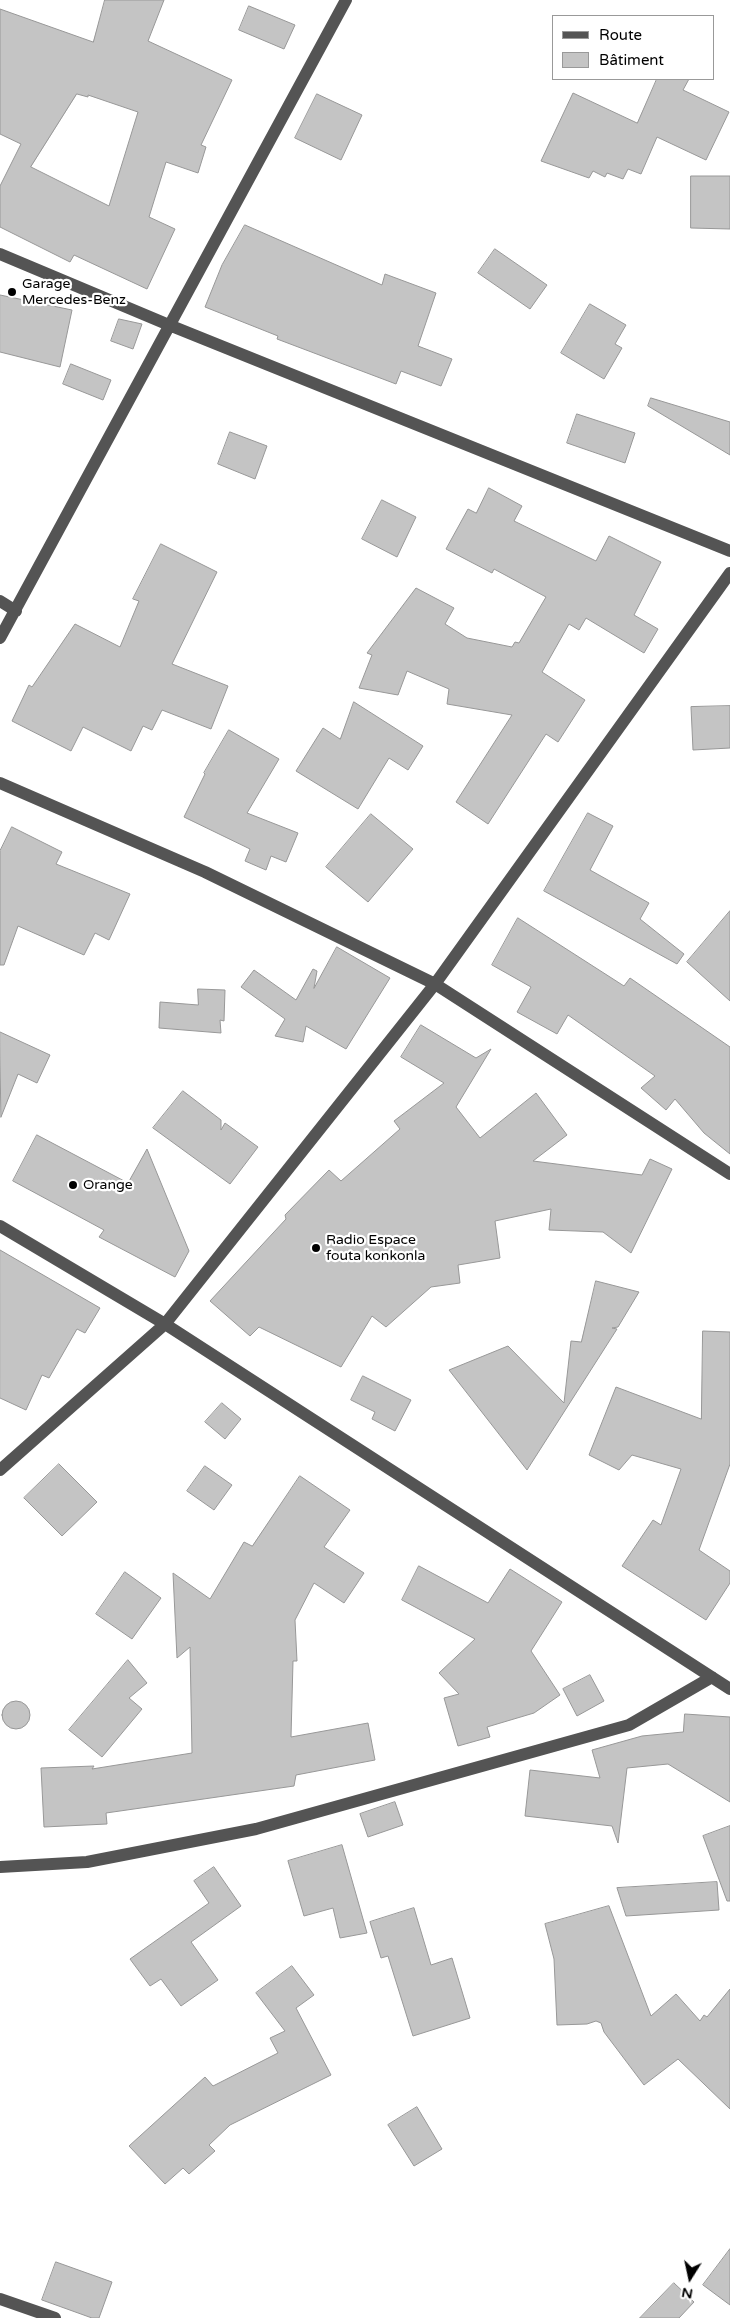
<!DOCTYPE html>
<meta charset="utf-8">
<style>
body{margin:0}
#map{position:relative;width:730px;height:2318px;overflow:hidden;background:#fff;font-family:"Varela Round",sans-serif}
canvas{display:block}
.legend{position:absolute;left:552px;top:15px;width:162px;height:65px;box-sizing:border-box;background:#fff;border:1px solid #999;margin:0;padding:6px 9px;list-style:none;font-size:15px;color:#000}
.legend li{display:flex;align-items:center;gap:10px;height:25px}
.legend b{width:25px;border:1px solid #999}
.north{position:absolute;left:665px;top:2253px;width:50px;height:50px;-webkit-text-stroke:4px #fff;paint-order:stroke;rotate:190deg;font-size:14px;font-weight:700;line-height:20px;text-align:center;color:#000}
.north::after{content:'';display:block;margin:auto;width:18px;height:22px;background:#000;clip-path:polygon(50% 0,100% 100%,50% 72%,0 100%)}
</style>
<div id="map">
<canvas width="730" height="2318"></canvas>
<ul class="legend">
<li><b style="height:6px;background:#545454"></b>Route</li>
<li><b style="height:14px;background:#c4c4c4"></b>Bâtiment</li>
</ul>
<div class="north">N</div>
</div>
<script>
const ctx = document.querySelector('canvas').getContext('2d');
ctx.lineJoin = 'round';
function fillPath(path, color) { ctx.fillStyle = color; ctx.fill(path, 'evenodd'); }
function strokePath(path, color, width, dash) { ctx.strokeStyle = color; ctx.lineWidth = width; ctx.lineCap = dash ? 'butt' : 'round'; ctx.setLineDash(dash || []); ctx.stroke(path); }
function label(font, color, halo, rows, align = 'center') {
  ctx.font = font + ' "Varela Round",sans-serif'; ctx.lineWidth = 4.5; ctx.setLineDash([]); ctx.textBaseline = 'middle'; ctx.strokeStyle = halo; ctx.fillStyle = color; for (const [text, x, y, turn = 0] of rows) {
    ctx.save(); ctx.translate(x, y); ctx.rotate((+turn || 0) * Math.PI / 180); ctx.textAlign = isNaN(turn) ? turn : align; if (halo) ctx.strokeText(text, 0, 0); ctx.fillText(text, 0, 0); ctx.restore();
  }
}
const building = new Path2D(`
 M 105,0 L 164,0 L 148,41 L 232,80 L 201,145 L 206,147 L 198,173 L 166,162 L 149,217 L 175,229 L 147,289 L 74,255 L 70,262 L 0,227 L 0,186 L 21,144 L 0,134 L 0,9 L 93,42 ZM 77,94 L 88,97 L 88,95 L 138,112 L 109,206 L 31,167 Z
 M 249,6 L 295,25 L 284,49 L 239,30 Z
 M 657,79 L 689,79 L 683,90 L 729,112 L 706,160 L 657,137 L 641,174 L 628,169 L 623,179 L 607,173 L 605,177 L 593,171 L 589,178 L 541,161 L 573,93 L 637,123 Z
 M 317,94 L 362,115 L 341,160 L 295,138 Z
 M 691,176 L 730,176 L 730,229 L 691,228 Z
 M 245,225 L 382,285 L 385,274 L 436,293 L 418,346 L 452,359 L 441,386 L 401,371 L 396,384 L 277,339 L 278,336 L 205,307 L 222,265 Z
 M 495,249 L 547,285 L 530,309 L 478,273 Z
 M 0,295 L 72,310 L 60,367 L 0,352 Z
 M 590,304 L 626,325 L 615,344 L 622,348 L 604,379 L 561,353 Z
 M 119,319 L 142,324 L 133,349 L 111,341 Z
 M 71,364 L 111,380 L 103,400 L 63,384 Z
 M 651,398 L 730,422 L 730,455 L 648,406 Z
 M 577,414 L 635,433 L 625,463 L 567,443 Z
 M 230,432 L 267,446 L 255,479 L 218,464 Z
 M 489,488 L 522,506 L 514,521 L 596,561 L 609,536 L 661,562 L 634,615 L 658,629 L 644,653 L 586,618 L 579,630 L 569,624 L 542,672 L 585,700 L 558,742 L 546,734 L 488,824 L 456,802 L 512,715 L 447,704 L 449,689 L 407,671 L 398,695 L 359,688 L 372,655 L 367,653 L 416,588 L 454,608 L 445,624 L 467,638 L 512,647 L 515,642 L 519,643 L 546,597 L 494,569 L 492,573 L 446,549 L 468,509 L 476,513 Z
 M 382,500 L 416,517 L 397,557 L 362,539 Z
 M 161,544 L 217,572 L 172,664 L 228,686 L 211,729 L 162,710 L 152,730 L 143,726 L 131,751 L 83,727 L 71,751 L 12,721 L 29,685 L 32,687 L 75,624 L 120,647 L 139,601 L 133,599 Z
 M 354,702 L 423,746 L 408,770 L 389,758 L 358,809 L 296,771 L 323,728 L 340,739 Z
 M 730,706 L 730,748 L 693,750 L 691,707 Z
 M 229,730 L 279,759 L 247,813 L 298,833 L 286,862 L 271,856 L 266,870 L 245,861 L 250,849 L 184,817 L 205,774 L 204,773 Z
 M 588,813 L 613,826 L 590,870 L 649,903 L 640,919 L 684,954 L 677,964 L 544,891 Z
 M 371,814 L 413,849 L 368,902 L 326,867 Z
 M 12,827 L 62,852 L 56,864 L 130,894 L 109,940 L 95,933 L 84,955 L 18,926 L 4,965 L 0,965 L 0,851 Z
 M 730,911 L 730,1001 L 687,962 Z
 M 518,918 L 624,986 L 630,978 L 730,1047 L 730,1154 L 704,1133 L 675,1099 L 666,1110 L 641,1088 L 655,1076 L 568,1015 L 557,1034 L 517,1012 L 531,987 L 492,965 Z
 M 337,947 L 390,978 L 346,1049 L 306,1026 L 303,1042 L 275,1036 L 285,1019 L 241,987 L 254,970 L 296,1000 L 313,969 L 317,971 L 314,988 Z
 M 198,989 L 225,990 L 224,1021 L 220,1020 L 221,1033 L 159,1028 L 160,1002 L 198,1005 Z
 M 421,1025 L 476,1058 L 491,1049 L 456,1107 L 480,1138 L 536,1093 L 567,1135 L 533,1161 L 642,1175 L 650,1159 L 672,1169 L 631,1253 L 603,1232 L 549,1230 L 551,1209 L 495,1221 L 500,1258 L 458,1265 L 460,1283 L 431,1287 L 386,1327 L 372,1316 L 341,1367 L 259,1327 L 250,1336 L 210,1301 L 286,1219 L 285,1215 L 329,1170 L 341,1181 L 400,1129 L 394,1121 L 444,1083 L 401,1057 Z
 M 0,1032 L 50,1055 L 37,1083 L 18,1074 L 1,1117 Z
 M 183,1091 L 221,1120 L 221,1130 L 225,1123 L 258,1147 L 230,1184 L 153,1128 Z
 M 37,1135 L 128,1183 L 147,1149 L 189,1251 L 175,1277 L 99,1237 L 104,1230 L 13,1181 Z
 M 0,1250 L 100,1308 L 85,1333 L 77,1329 L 49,1378 L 42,1375 L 26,1410 L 0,1398 Z
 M 596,1281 L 639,1292 L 618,1327 L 612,1328 L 617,1329 L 527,1470 L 449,1370 L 508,1346 L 564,1403 L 571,1341 L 581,1342 Z
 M 703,1331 L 730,1332 L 730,1464 L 699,1550 L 730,1571 L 730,1583 L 706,1620 L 622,1566 L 653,1520 L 661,1525 L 681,1469 L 632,1455 L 619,1470 L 589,1455 L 616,1387 L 701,1419 Z
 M 363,1376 L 411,1400 L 395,1431 L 372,1419 L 375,1412 L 351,1400 Z
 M 222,1403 L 241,1419 L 225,1439 L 205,1422 Z
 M 59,1464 L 97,1502 L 62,1536 L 24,1498 Z
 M 205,1466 L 232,1485 L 214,1510 L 187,1491 Z
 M 300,1476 L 350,1510 L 324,1547 L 364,1573 L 344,1603 L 314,1583 L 295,1620 L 297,1661 L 293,1661 L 291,1737 L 368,1723 L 375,1760 L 296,1775 L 294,1786 L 106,1813 L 107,1824 L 44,1827 L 41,1768 L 94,1766 L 92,1769 L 192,1753 L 190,1647 L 177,1658 L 173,1573 L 210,1599 L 244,1542 L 252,1546 Z
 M 419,1566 L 488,1603 L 510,1569 L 562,1602 L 531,1651 L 560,1695 L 534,1713 L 487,1727 L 490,1737 L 458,1746 L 444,1698 L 459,1694 L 439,1673 L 475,1639 L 402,1600 Z
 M 125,1572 L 161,1598 L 132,1639 L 96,1614 Z
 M 128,1660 L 147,1683 L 129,1698 L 142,1709 L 102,1757 L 69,1730 Z
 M 590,1675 L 604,1701 L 577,1716 L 563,1689 Z
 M2 1715a14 14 0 1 1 28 0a14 14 0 1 1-28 0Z
 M 685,1714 L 730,1717 L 730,1802 L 668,1764 L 627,1768 L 618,1843 L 612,1826 L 525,1816 L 530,1770 L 600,1778 L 592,1750 L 642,1736 L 683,1732 Z
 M 395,1802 L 403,1825 L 368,1837 L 360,1814 Z
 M 730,1826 L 730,1901 L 727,1901 L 703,1836 Z
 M 342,1845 L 367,1933 L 340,1938 L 333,1908 L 304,1916 L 288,1861 Z
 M 214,1867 L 241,1906 L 191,1942 L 218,1980 L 181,2006 L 161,1979 L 150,1986 L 130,1959 L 209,1903 L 194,1881 Z
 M 717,1882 L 719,1910 L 626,1916 L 617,1888 Z
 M 609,1906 L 651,2016 L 676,1994 L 700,2021 L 704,2015 L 707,2017 L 730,1989 L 730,2109 L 678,2059 L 644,2085 L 604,2032 L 601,2023 L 596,2021 L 587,2024 L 557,2025 L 554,1959 L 545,1924 Z
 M 414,1908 L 431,1965 L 452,1958 L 470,2018 L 413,2036 L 388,1956 L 381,1958 L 370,1922 Z
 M 292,1966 L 314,1995 L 296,2008 L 331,2075 L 230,2125 L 209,2145 L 215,2151 L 189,2174 L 183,2168 L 165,2184 L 129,2146 L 205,2077 L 213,2086 L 278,2053 L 270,2038 L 285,2031 L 256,1993 Z
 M 417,2107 L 442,2149 L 414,2166 L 388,2125 Z
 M 730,2249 L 730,2305 L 703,2285 Z
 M 56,2262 L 112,2282 L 99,2318 L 92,2318 L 42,2300 Z
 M 674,2283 L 694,2302 L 679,2318 L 640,2318 Z`);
fillPath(building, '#c4c4c4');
strokePath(building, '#989898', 1);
strokePath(new Path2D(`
 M 0,254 L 169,325 L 730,551
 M 0,601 L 16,611
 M 0,638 L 346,0
 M 0,783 L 205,872 L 435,984 L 730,1174
 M 0,1226 L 165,1324 L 730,1689
 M 0,1470 L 165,1324 L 435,984 L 730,573
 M 0,1867 L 87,1862 L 256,1829 L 629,1725 L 712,1677
 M 0,2299 L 55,2318`), '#545454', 12);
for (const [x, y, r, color] of [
 [12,292,5,"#000"],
 [73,1185,5,"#000"],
 [316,1248,5,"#000"]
]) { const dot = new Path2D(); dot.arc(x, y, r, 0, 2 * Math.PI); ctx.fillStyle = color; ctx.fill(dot); strokePath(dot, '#fff', 2); }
label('14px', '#000', '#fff', [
 ["Garage",22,284],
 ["Mercedes-Benz",22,300],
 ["Orange",83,1185],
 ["Radio Espace",326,1240],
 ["fouta konkonla",326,1256]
], 'left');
</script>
